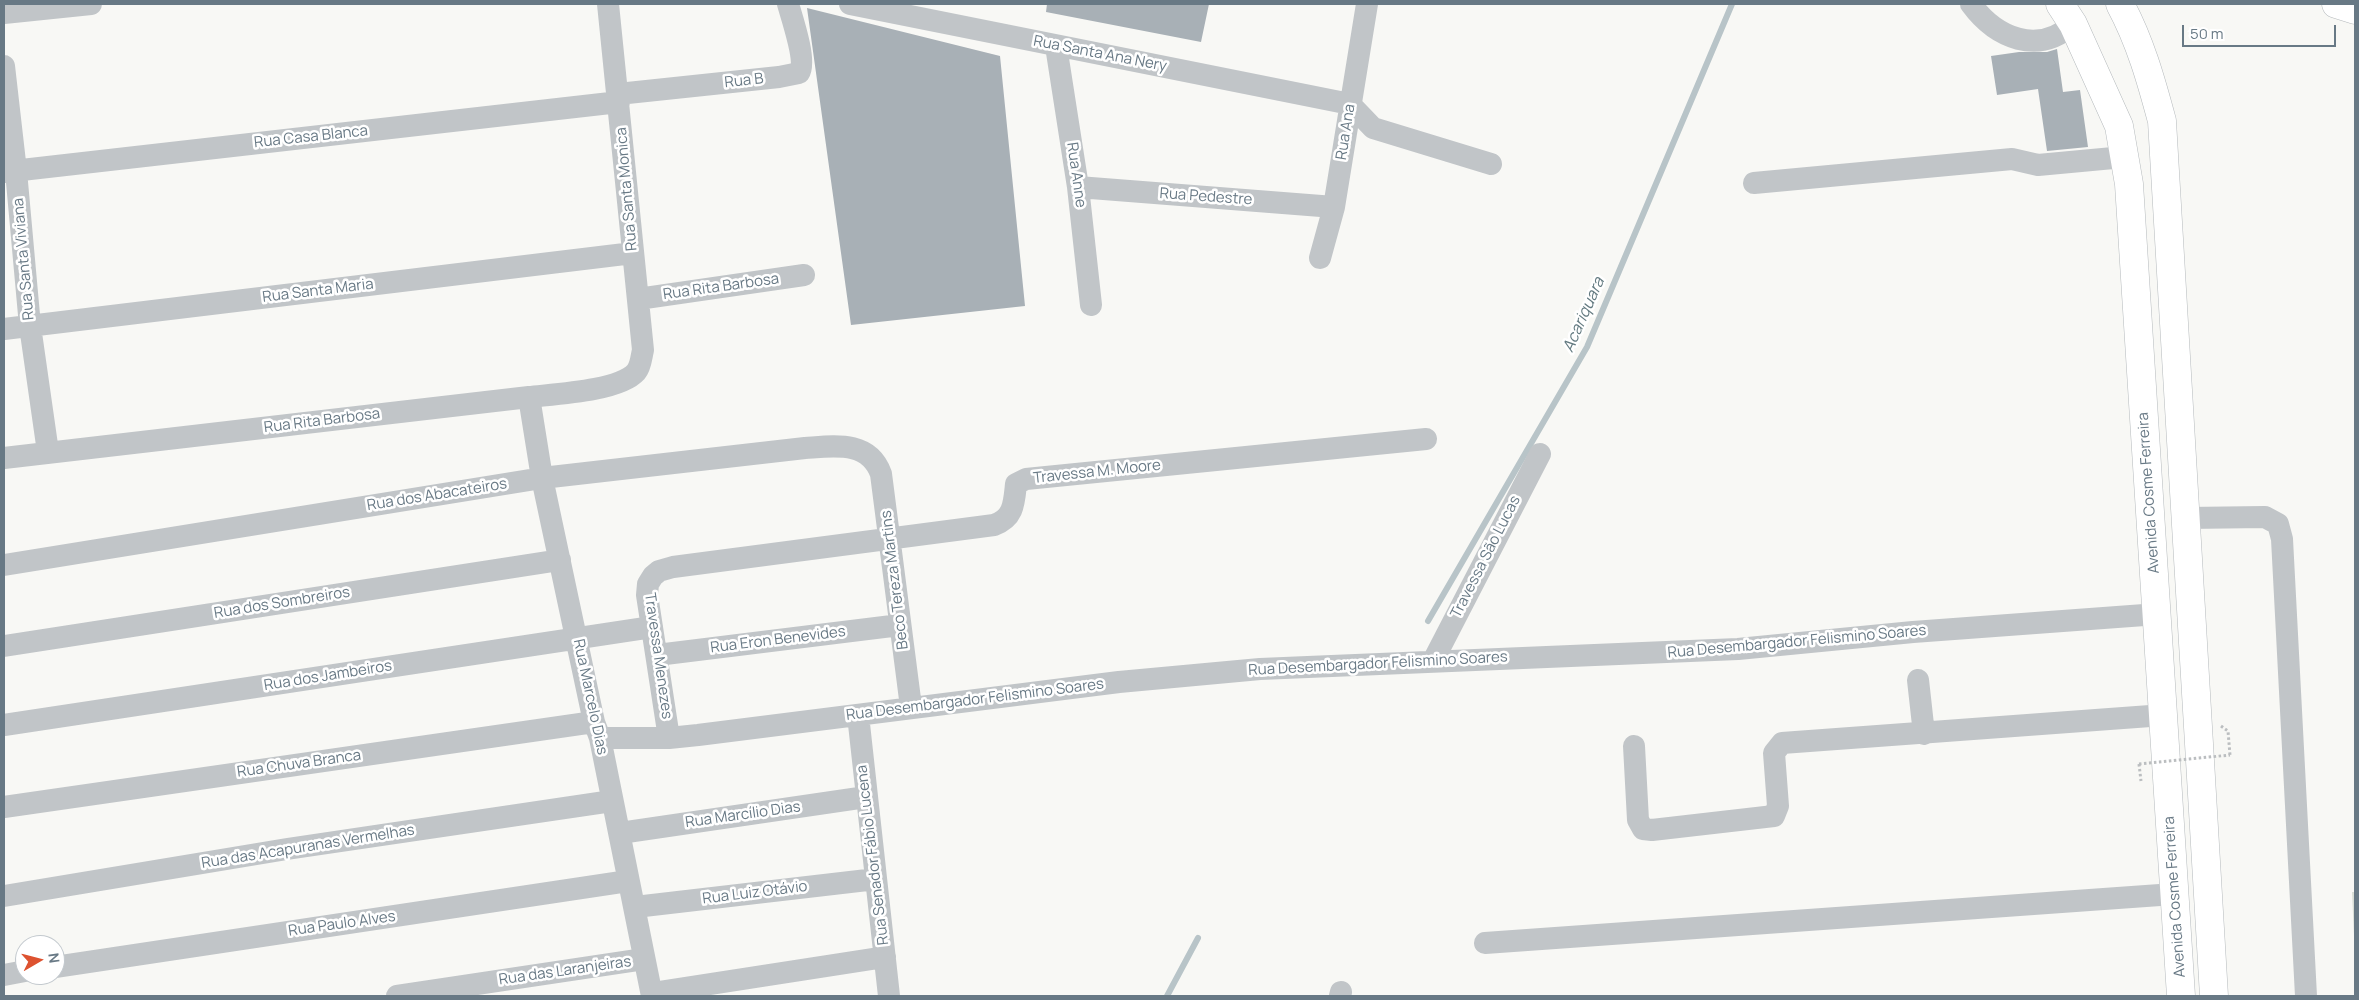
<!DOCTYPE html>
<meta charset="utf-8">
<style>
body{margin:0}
#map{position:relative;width:2359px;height:1000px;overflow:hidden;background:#f8f8f5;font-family:Manrope,sans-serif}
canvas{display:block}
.frame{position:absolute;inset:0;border:5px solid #687985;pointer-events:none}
.north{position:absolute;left:15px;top:935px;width:50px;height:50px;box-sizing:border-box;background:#fff;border:1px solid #c3c9ce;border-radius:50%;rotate:82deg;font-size:14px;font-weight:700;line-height:20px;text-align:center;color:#687985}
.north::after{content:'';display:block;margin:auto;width:18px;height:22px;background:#dd5230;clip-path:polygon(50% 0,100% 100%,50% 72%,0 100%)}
.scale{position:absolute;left:2182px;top:25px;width:154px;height:22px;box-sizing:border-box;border:2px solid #687985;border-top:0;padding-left:6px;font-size:15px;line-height:18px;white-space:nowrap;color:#687985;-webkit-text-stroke:4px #fff;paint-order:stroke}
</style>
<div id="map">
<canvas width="2359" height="1000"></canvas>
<div class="frame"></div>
<div class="north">N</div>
<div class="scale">50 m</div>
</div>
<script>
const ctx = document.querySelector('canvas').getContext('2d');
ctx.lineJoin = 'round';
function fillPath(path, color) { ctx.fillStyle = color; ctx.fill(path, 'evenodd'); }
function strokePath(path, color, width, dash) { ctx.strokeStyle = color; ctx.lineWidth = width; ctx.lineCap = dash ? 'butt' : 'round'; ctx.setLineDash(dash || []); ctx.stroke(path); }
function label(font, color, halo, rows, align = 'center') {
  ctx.font = font + ' Manrope,sans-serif'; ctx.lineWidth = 5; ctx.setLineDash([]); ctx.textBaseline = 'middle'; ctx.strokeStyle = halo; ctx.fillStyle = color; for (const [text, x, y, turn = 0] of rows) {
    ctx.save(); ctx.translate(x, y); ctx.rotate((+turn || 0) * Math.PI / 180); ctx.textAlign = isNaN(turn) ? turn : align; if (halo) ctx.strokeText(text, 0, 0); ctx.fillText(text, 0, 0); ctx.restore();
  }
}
fillPath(new Path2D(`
 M 2352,892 L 2355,892 L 2355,958 Z`), '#d9ded6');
strokePath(new Path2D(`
 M 1428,621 L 1587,347 L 1732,4
 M 1167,996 L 1198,938`), '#b8c4c8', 6);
fillPath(new Path2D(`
 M 1047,4 L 1209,4 L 1201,42 L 1046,12 Z
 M 807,8 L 1000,56 L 1025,306 L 851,325 Z
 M 2057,49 L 2063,92 L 2080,90 L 2088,147 L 2047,151 L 2038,89 L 1997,95 L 1991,56 L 2019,52 L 2047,52 Z`), '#a8b0b6');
const major = new Path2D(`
 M 2060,4 L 2073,24 L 2119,126 L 2129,184 L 2181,996
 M 2120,4 C 2140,41 2151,80 2162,121 L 2214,996
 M 2336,4 L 2355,10`);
strokePath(major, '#b4b9bc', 29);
strokePath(new Path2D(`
 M 2221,726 L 2228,731 L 2230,755
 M 2139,764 L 2141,781`), '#bbbec0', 3, [2.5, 2.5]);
strokePath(new Path2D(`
 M 850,4 L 1350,104
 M 1971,4 C 1996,38 2038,56 2073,24
 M 4,13 L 91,4
 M 1056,46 L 1078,187 L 1091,305
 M 4,66 L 16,171 L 30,326 L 48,452
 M 618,94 L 779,77 L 799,73 C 807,62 792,18 788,4
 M 1350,104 L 1373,128 L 1491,164
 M 4,172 L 619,102
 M 1754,183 L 2012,159 L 2038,165 L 2124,157
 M 1078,187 L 1334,207
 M 1320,258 L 1334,207 L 1367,4
 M 638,299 L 804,275
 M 4,329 L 633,253
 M 529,397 L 542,478 L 594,722 L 600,738 L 652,996
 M 4,458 L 529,397 C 555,394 619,391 636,372 C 641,366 641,358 643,350 L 608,4
 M 2187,518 L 2265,517 L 2278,524 L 2282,539 L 2306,996
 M 4,565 L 542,478 L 805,448 C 834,446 869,440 881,474 L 911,707
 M 4,646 L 560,560
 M 657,655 L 900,625
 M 1433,661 L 1540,454
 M 1918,680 L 1924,734
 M 858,715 L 889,996
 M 4,725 L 652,627
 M 600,738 L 669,738 L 698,735 L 1119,682 L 1260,669 L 1738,649 L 1913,632 L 2158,614
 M 669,738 L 647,595 L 648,584 L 653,576 L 659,571 L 673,567 L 994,525 C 1014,518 1014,503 1016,484 L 1026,479 L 1426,439
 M 1634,746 L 1638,820 L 1643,829 L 1652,830 L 1774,816 L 1778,806 L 1774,753 L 1782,743 L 2164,715
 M 4,807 L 594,722
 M 620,833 L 866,797
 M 4,896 L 287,849 L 612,801
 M 635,907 L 876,879
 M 1485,943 L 2174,894
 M 55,967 L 628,881
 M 4,975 L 25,971
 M 652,993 L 885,957
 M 397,996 L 644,959
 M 1340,996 L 1341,992`), '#c1c5c8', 22);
strokePath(major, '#fff', 28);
strokePath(new Path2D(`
 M 2139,764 L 2230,755`), '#bbbec0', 3, [2.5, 2.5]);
label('15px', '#687985', '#fff', [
 ["Rua Santa Ana Nery",1100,54,11],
 ["Rua B",744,81,-6],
 ["Rua Ana",1346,132,-81],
 ["Rua Casa Blanca",311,137,-6],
 ["Rua Anne",1076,175,82],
 ["Rua Santa Monica",627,189,-95],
 ["Rua Pedestre",1206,197,4],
 ["Rua Santa Viviana",24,259,-95],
 ["Rua Rita Barbosa",721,287,-8],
 ["Rua Santa Maria",318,291,-7],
 ["Rua Rita Barbosa",322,421,-7],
 ["Travessa M. Moore",1097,472,-6],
 ["Avenida Cosme Ferreira",2149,493,-94],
 ["Rua dos Abacateiros",437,495,-9],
 ["Travessa São Lucas",1486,557,-63],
 ["Beco Tereza Martins",895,580,-97],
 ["Rua dos Sombreiros",282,603,-9],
 ["Rua Eron Benevides",778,640,-7],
 ["Rua Desembargador Felismino Soares",1797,642,-5],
 ["Travessa Menezes",658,656,82],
 ["Rua Desembargador Felismino Soares",1378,664,-3],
 ["Rua dos Jambeiros",328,676,-9],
 ["Rua Marcelo Dias",590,697,78],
 ["Rua Desembargador Felismino Soares",975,700,-7],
 ["Rua Chuva Branca",299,764,-8],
 ["Rua Marcílio Dias",743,815,-8],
 ["Rua das Acapuranas Vermelhas",308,847,-9],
 ["Rua Senador Fábio Lucena",873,855,-97],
 ["Rua Luiz Otávio",755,893,-7],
 ["Avenida Cosme Ferreira",2175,897,-94],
 ["Rua Paulo Alves",342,924,-8],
 ["Rua das Laranjeiras",565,971,-8]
]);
label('italic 16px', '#637a80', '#fff', [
 ["Acariquara",1584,315,-66]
]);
</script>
